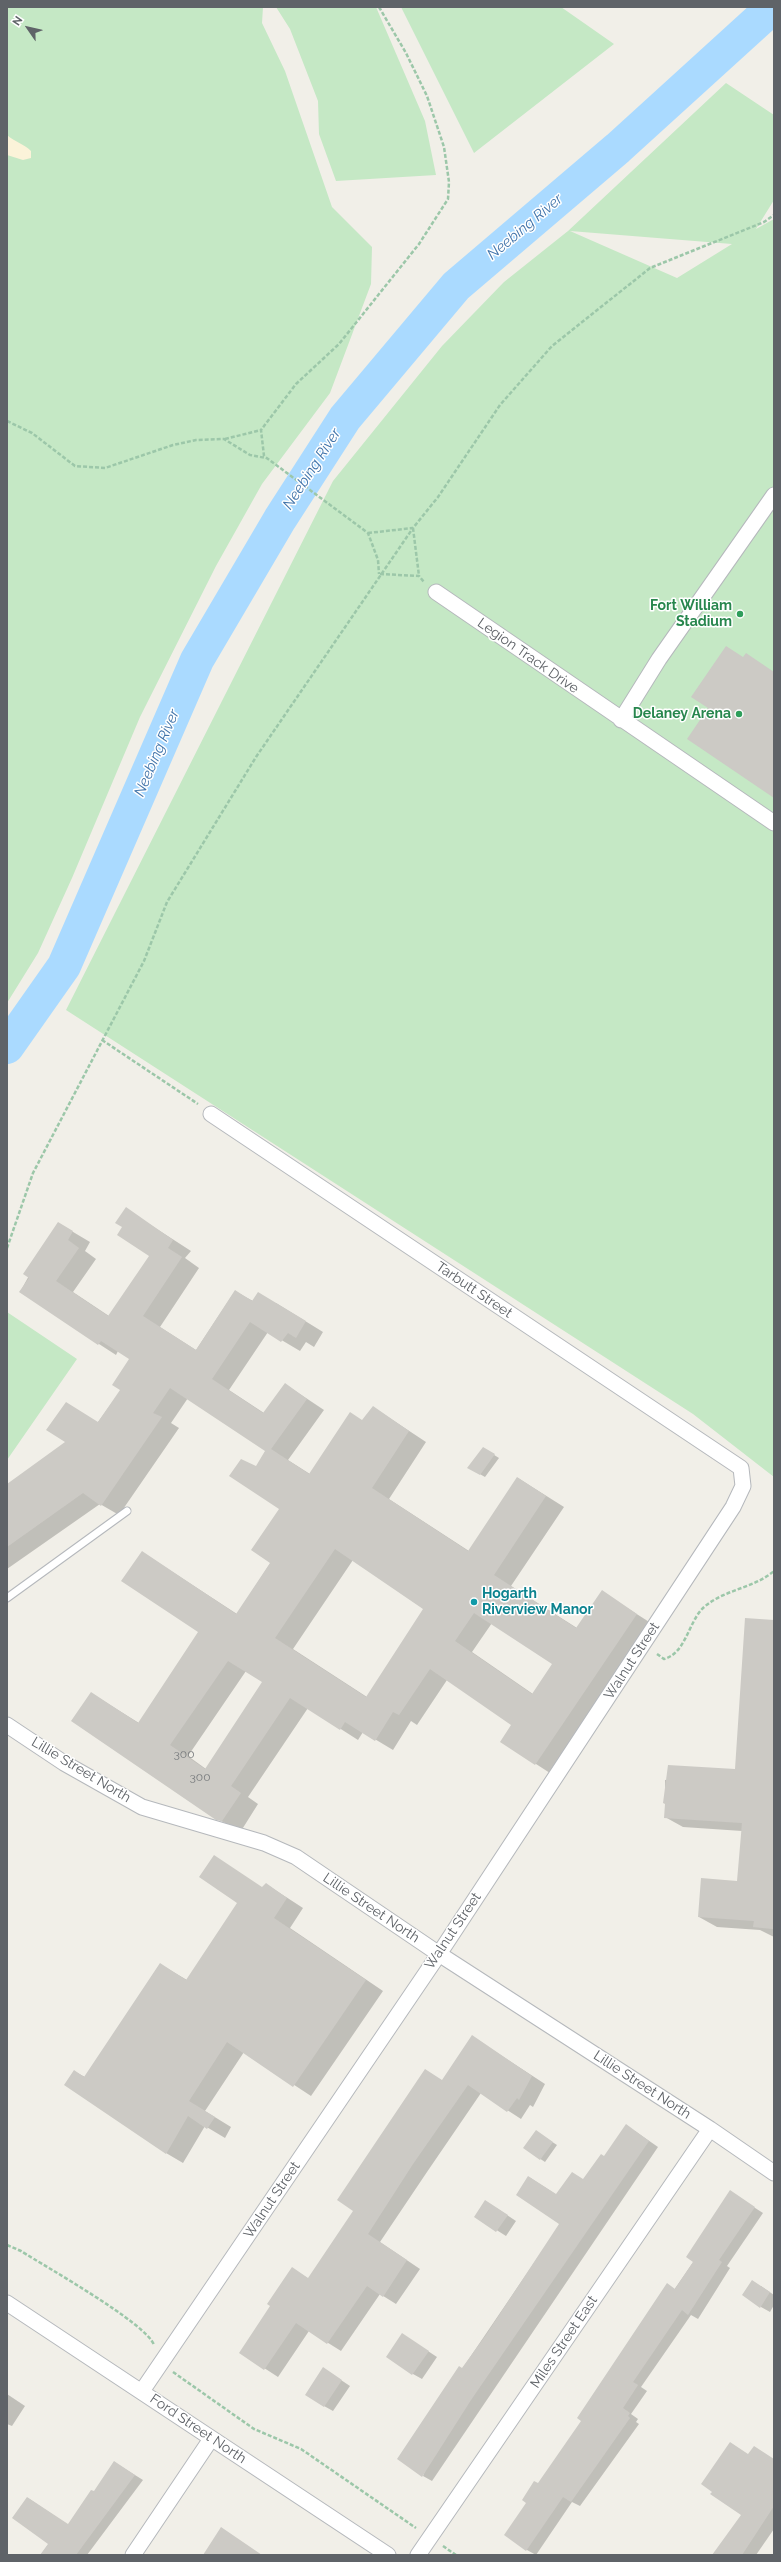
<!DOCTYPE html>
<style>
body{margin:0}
#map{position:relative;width:781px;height:2562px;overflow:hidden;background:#f1efe8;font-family:Raleway,sans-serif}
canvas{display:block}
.frame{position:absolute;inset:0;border:8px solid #5f6368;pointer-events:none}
.north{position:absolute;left:8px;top:8px;width:40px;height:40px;-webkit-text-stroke:3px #fff;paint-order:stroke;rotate:304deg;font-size:11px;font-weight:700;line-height:16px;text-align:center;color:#5f6368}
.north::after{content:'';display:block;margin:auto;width:14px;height:18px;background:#5f6368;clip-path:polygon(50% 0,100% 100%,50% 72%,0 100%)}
</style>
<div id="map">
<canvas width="781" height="2562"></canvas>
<div class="frame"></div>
<div class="north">N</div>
</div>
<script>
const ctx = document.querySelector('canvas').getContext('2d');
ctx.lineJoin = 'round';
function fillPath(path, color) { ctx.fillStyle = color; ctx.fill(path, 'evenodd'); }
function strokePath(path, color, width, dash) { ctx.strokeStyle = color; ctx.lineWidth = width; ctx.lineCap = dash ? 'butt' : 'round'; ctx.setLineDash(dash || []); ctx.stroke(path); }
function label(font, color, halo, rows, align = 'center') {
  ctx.font = font + ' Raleway,sans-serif'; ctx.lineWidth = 3; ctx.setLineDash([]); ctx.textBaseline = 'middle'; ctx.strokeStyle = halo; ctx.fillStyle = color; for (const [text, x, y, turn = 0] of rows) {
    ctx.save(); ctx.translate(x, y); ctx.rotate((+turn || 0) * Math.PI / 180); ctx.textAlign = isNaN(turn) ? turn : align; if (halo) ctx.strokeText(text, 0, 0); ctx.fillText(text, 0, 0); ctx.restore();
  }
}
fillPath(new Path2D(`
 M 7,7 L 263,7 L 262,23 L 285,71 L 332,207 L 372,247 L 371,284 L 330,393 L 262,484 L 216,566 L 140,717 L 72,878 L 38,953 L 7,1003 Z
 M 276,7 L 376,7 L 425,121 L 436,175 L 336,181 L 319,134 L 318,101 L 290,29 Z
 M 401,7 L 561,7 L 614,44 L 474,153 Z
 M 726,83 L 774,115 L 774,200 L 756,229 L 774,219 L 774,1477 L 693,1414 L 66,1010 L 333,481 L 442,346 L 504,282 L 568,231 ZM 570,231 L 732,244 L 677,278 Z
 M 7,1312 L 77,1359 L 7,1460 Z`), '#c5e8c5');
fillPath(new Path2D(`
 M 7,135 C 15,142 24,144 31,151 L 31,158 L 23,160 L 7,155 Z`), '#fbf3d9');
fillPath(new Path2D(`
 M 126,1209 L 191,1251 L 185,1258 L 199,1268 L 160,1327 L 196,1350 L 235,1291 L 253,1301 L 276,1303 L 323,1332 L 314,1347 L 306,1342 L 300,1351 L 268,1332 L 229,1390 L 264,1413 L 285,1384 L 324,1410 L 288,1460 L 310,1474 L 363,1421 L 373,1407 L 426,1442 L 389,1499 L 469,1551 L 518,1478 L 564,1507 L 511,1586 L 577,1628 L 602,1592 L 654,1625 L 553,1775 L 502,1742 L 513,1725 L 447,1680 L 417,1725 L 411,1721 L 393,1750 L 363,1732 L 358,1740 L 308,1708 L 248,1797 L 258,1804 L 241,1831 L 217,1819 L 91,1693 L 139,1723 L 199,1632 L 142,1552 L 237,1614 L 271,1562 L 281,1508 L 256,1468 L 266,1450 L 188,1398 L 171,1423 L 179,1428 L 119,1515 L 100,1504 L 7,1569 L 7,1485 L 98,1422 L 121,1390 L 131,1359 L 118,1351 L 116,1355 L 99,1344 L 20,1292 L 58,1223 L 90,1242 L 85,1251 L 96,1259 L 73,1292 L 109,1316 L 150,1256 L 124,1227 ZM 353,1560 L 424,1609 L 367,1697 L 293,1649 ZM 492,1623 L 554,1664 L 533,1694 L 472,1652 ZM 246,1671 L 263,1682 L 206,1769 L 188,1756 Z
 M 483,1448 L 499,1458 L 485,1477 L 469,1468 Z
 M 746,1619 L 774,1621 L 774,1937 L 760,1930 L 717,1927 L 699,1917 L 738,1882 L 742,1831 L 683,1827 L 665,1817 L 665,1780 L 736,1770 Z
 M 266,1884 L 303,1908 L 290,1928 L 383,1991 L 311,2096 L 244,2052 L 205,2111 L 231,2127 L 225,2138 L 205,2126 L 183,2163 L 166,2153 L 74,2071 L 85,2077 L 160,1964 L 187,1980 Z
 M 473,2037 L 545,2084 L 533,2107 L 530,2105 L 521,2119 L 481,2093 L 427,2172 L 380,2242 L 420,2269 L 396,2304 L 380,2294 L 341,2351 L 309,2331 L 278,2377 L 241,2353 L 272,2306 L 292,2268 L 309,2279 Z
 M 635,2131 L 658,2147 L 432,2481 L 423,2476 L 462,2369 L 561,2223 L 529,2177 L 557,2195 L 584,2180 L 604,2157 Z
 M 540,2134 L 557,2145 L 545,2162 L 524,2148 Z
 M 738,2197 L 763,2213 L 727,2266 L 730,2268 L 698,2319 L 691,2315 L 641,2387 L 647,2391 L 631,2414 L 638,2419 L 636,2422 L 639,2424 L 580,2506 L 572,2502 L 536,2555 L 527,2550 L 505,2535 Z
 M 495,2207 L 516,2221 L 506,2236 L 476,2217 Z
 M 761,2286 L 774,2295 L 774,2305 L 770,2312 L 761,2307 Z
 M 402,2334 L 437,2357 L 422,2379 L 413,2374 Z
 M 332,2374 L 350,2386 L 333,2411 L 324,2406 Z
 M 7,2394 L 25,2406 L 12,2426 L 7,2424 Z
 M 749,2455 L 774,2460 L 774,2529 L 756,2555 L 714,2555 L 742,2515 Z
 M 114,2462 L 143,2480 L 87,2555 L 41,2555 L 49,2543 L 28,2498 L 68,2525 L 94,2493 Z`), '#0003');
strokePath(new Path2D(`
 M 7,1047 L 64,966 L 197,660 L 280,519 L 345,418 L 456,286 L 618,148 L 773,7`), '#aadaff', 34);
fillPath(new Path2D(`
 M 726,646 L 743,657 L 746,653 L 774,672 L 774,798 L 687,739 L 708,708 L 691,697 Z
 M 126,1207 L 173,1240 L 168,1248 L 182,1257 L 143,1316 L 196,1350 L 235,1290 L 252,1301 L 258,1292 L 306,1321 L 296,1338 L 288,1333 L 281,1342 L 250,1322 L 212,1379 L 263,1413 L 285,1383 L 307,1399 L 271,1449 L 309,1474 L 350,1412 L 362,1420 L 373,1406 L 409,1431 L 372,1488 L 468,1551 L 517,1477 L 546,1496 L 494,1575 L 576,1628 L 602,1590 L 637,1614 L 535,1765 L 500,1742 L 511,1725 L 430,1669 L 399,1715 L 393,1712 L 375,1741 L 345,1722 L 340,1730 L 290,1698 L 231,1786 L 241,1793 L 222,1821 L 216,1820 L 71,1721 L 91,1692 L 138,1723 L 198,1632 L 121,1581 L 142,1551 L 236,1614 L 270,1563 L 251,1550 L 279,1509 L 229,1476 L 241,1459 L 256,1466 L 265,1451 L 170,1388 L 153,1413 L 162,1417 L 101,1506 L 83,1493 L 7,1547 L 7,1484 L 65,1442 L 46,1430 L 66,1402 L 98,1422 L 120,1390 L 112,1385 L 129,1359 L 101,1341 L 98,1345 L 19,1292 L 29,1278 L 23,1274 L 58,1222 L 73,1231 L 68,1240 L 79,1248 L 56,1281 L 108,1316 L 149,1256 L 117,1235 L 122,1227 L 115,1223 ZM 335,1549 L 423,1609 L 366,1697 L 275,1638 ZM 474,1613 L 552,1664 L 532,1694 L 455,1641 ZM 228,1661 L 262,1682 L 205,1769 L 170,1745 Z
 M 483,1447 L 495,1454 L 480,1475 L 467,1468 Z
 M 745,1618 L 774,1620 L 773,1929 L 753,1927 L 754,1921 L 698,1917 L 701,1878 L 737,1881 L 742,1823 L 664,1818 L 665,1804 L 663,1803 L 668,1765 L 735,1769 Z
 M 214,1855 L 262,1887 L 266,1883 L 287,1898 L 274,1918 L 366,1980 L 293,2087 L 227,2042 L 189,2101 L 215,2117 L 207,2129 L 188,2116 L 166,2154 L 64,2085 L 74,2070 L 84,2077 L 160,1963 L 186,1980 L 237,1903 L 199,1877 Z
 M 472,2035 L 532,2076 L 519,2100 L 517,2098 L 507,2112 L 468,2085 L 413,2164 L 368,2234 L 407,2260 L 383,2297 L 367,2286 L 327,2344 L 296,2323 L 264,2370 L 239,2353 L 270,2306 L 267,2304 L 292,2267 L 308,2278 L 353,2211 L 337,2200 L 425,2069 L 442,2080 Z
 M 626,2124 L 649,2141 L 471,2400 L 422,2477 L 397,2459 L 459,2366 L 462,2368 L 486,2335 L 559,2224 L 516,2195 L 528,2176 L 556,2194 L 572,2172 L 583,2179 L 601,2154 L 604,2156 Z
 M 536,2130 L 553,2142 L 540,2160 L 523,2148 Z
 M 730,2190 L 755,2207 L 719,2260 L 722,2262 L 688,2315 L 682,2310 L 633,2382 L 638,2385 L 623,2408 L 630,2413 L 628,2416 L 630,2418 L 571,2502 L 563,2497 L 526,2551 L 504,2535 L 526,2503 L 522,2500 L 534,2481 L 538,2483 L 581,2421 L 577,2418 L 667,2283 L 675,2289 L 693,2262 L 686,2257 Z
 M 485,2200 L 508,2215 L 496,2232 L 474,2217 Z
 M 752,2280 L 770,2292 L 760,2308 L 742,2295 Z
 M 402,2333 L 429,2351 L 412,2375 L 386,2357 Z
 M 323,2367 L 342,2380 L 324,2407 L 305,2395 Z
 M 730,2442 L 748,2454 L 754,2446 L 774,2459 L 774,2506 L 742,2555 L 712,2555 L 741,2515 L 710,2494 L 712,2492 L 701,2484 Z
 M 114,2461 L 135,2475 L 76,2555 L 40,2555 L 48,2544 L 12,2518 L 27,2497 L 68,2524 L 91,2490 L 94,2491 Z
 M 221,2527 L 262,2555 L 203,2555 Z`), '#cccac5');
const service = new Path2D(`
 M 7,1598 L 127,1511`);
const minor = new Path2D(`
 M 436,592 L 774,823
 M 621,720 L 659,659 L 774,495
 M 7,1725 L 64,1763 L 142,1807 L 264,1843 L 296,1857 L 439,1954 L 710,2129 L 774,2173
 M 7,2303 L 388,2555
 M 142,2391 L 439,1954 L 733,1507 L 743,1486 L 741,1468 L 211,1114
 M 133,2555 L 211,2439
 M 418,2555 L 710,2129`);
strokePath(service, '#b5b8bc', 9);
strokePath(minor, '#b5b8bc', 17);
strokePath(new Path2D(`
 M 379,7 L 406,53 L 427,96 L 444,147 L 449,182 L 448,199 L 419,244 L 339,344 L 296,384 L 261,430 L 264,456 L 368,533 L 378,560 L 379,574
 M 7,421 L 32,433 L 75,466 L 105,468 L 173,445 L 196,440 L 224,439 L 250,455 L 266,458
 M 225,439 L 261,430
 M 413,528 L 419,576
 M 368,533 L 413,528 L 438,497 L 500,405 L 552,346 L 650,268 L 764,222 L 774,215
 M 380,574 L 419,576 L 424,582
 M 102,1040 L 198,1104
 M 7,1248 L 33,1173 L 144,961 L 167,902 L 256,757 L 413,528
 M 657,1654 L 664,1659 C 686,1653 688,1623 703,1608 C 724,1589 753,1589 774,1571
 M 7,2245 L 21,2251 C 46,2267 146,2323 154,2345
 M 173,2372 L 254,2429 L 301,2449 L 416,2528
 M 443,2546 L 456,2555`), '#9cc7a9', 2.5, [4, 2]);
strokePath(service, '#fff', 7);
strokePath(minor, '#fff', 15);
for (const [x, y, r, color] of [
 [740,614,4,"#2e9e5b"],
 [739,714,4,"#2e9e5b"],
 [474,1602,4,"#0f9aa8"]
]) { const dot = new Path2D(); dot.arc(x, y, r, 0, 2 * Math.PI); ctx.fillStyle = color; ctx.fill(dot); strokePath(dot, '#fff', 1.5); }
label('12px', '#7a7d7f', null, [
 ["300",184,1754],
 ["300",200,1777]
]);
label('bold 14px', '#27864d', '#fff', [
 ["Fort William",732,606],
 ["Stadium",732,622],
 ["Delaney Arena",731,714]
], 'right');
label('14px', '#5f6368', '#fff', [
 ["Legion Track Drive",528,656,35],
 ["Tarbutt Street",474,1290,34],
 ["Walnut Street",632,1661,-57],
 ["Lillie Street North",81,1770,31],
 ["Lillie Street North",371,1908,34],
 ["Walnut Street",453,1931,-56],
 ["Lillie Street North",642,2085,33],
 ["Walnut Street",272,2200,-56],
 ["Miles Street East",564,2342,-56],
 ["Ford Street North",198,2429,34]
]);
label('bold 14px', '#0d838f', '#fff', [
 ["Hogarth",482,1594],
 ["Riverview Manor",482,1610]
], 'left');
label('italic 15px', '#4174aa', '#fff', [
 ["Neebing River",525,227,-40],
 ["Neebing River",312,469,-57],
 ["Neebing River",157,753,-67]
]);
</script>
